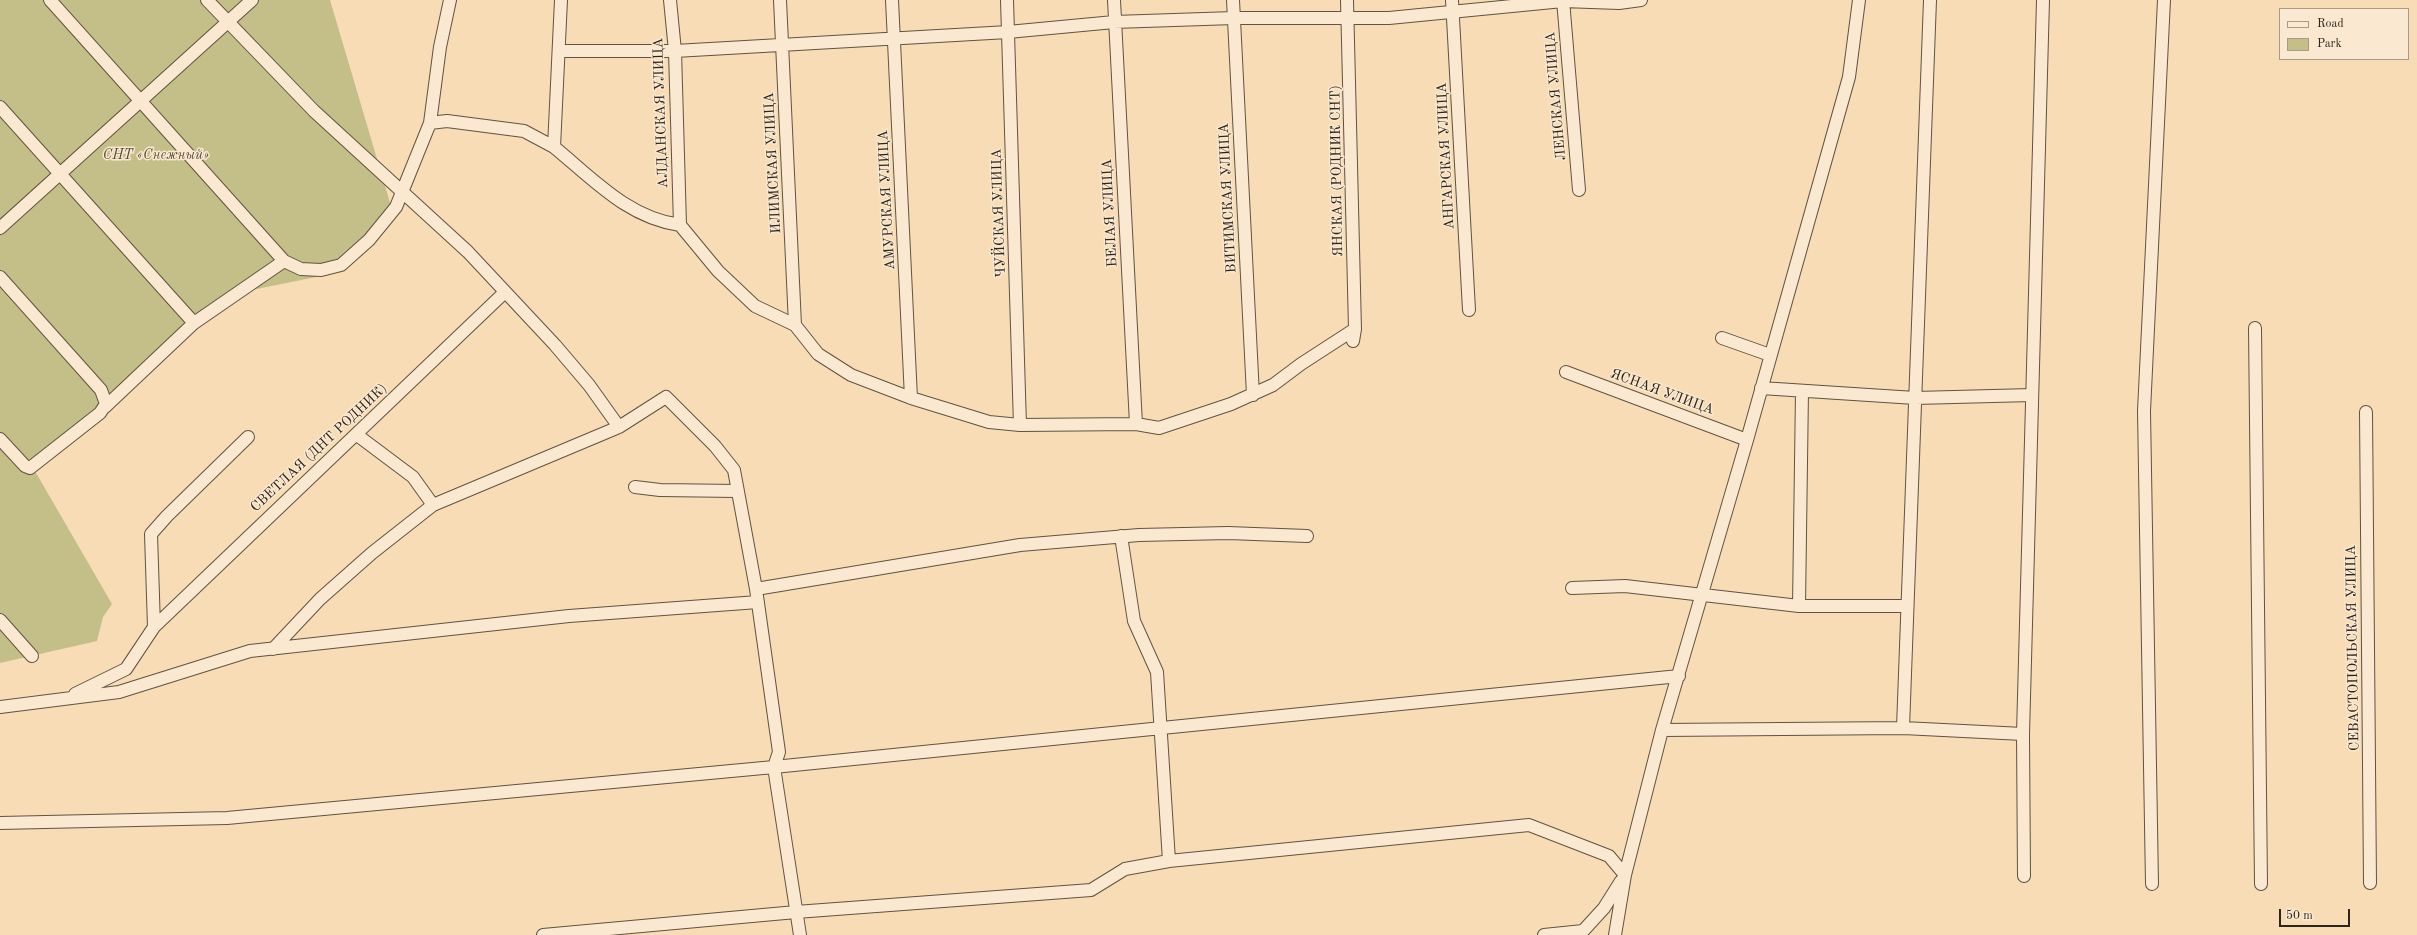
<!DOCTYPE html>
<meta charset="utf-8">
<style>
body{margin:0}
#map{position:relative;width:2417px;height:935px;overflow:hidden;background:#f7dcb6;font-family:"Old Standard TT",serif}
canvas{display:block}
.legend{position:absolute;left:2279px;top:8px;width:130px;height:52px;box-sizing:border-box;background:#fae8d0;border:1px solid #a89a87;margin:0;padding:5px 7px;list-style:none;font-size:12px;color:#2d251a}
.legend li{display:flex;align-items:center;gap:8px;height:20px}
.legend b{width:20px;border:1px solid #a89a87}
.scale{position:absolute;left:2279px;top:909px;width:71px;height:18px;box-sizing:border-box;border:2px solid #2d251a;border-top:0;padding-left:5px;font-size:12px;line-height:14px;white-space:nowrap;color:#2d251a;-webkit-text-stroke:3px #fae8d0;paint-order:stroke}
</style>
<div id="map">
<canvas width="2417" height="935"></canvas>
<ul class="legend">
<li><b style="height:5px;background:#fae8d0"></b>Road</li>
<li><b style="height:11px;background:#c4be89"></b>Park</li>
</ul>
<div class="scale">50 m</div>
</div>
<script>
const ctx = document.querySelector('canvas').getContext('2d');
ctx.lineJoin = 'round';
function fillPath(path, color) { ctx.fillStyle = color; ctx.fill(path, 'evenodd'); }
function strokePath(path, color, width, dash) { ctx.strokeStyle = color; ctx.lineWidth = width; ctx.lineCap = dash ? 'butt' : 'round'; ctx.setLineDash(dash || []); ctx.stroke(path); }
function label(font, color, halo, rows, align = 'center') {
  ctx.font = font + ' "Old Standard TT",serif'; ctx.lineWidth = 3; ctx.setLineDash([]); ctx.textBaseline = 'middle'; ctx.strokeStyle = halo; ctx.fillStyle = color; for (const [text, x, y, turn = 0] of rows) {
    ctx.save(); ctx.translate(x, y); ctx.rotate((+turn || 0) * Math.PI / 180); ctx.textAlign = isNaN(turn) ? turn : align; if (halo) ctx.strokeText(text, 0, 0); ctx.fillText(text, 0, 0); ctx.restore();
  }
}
fillPath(new Path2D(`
 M 0,0 L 330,0 L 393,213 L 321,276 L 222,296 L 194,323 L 32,466 L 112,604 L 103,617 L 97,641 L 0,663 Z`), '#c4be89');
const minor = new Path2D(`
 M 50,0 L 284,261 L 301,269 L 321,270 L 341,265 L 369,240 L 396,207 L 430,123 L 440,47 L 450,0
 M 207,0 L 314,111 L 468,252 L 555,345 L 589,385 L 619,427
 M 670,0 L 675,51 L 680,225
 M 780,0 L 795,325
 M 892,0 L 911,398
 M 1007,0 L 1020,425
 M 1114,0 L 1136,424
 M 1233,0 L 1253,395
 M 1347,0 L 1355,329 L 1353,341
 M 1452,0 L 1469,310
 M 1563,0 L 1579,190
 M 559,51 L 675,51 L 1008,32 L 1114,22 L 1234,18 L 1389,18 L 1563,1 L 1619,3 L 1641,0
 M 0,107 L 194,323
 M 430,123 L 447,121 L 524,131 L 554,147 L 561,0
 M 554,147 C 593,179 628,218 680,225 L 718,271 L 755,306 L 795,325 L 818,354 L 851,375 L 911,398 L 989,422 L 1020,425 L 1136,424 L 1159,428 L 1231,404 L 1273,385 L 1301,364 L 1355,329
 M 0,228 L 252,0
 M 0,277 L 101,390 L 106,404 L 100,413 L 30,468 L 25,466 L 0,439
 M 2255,328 L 2261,884
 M 1722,338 L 1770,355
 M 1566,372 L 1747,440
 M 1761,388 L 1915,398 L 2032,395
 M 105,407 L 194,323 L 284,261
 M 2366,412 L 2370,883
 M 357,435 L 413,477 L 433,505
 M 635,487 L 660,490 L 737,491
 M 1121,536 L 1134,621 L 1157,672 L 1169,861
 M 1572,588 L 1625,586 L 1799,606 L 1907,606
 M 756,589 L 1020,545 L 1139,535 L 1228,533 L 1307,536
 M 1799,606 L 1802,391
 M 0,620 L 32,656
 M 154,627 L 151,534 L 167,516 L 248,437
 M 273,649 L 320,599 L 372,553 L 433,505 L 619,427 L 666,397 L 715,446 L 734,470 L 756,589 L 779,752 L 774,767 L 800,935
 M 75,694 L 126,669 L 154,627 L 505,292
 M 0,707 L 119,692 L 250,651 L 569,616 L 758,602
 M 1903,728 L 1930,0
 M 1662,730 L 1903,728 L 2023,734
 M 0,823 L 227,818 L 774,767 L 1679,676
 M 2024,876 L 2023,734 L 2043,0
 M 2152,884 L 2144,411 L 2164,0
 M 543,935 L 796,912 L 1091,890 L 1125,869 L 1169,861 L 1529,825 L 1609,856 L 1625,875
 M 1544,935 L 1583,931 L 1604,908 L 1621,881
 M 1615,935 L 1625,875 L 1662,730 L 1747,440 L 1849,77 L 1859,0`);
strokePath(minor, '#605341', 14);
strokePath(minor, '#fae8d0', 12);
label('14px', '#2d251a', '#fae8d0', [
 ["ЛЕНСКАЯ УЛИЦА",1556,96,-95],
 ["АЛДАНСКАЯ УЛИЦА",661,113,-92],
 ["АНГАРСКАЯ УЛИЦА",1446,156,-93],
 ["ИЛИМСКАЯ УЛИЦА",773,163,-93],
 ["ЯНСКАЯ (РОДНИК СНТ)",1337,171,-91],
 ["ВИТИМСКАЯ УЛИЦА",1228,198,-93],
 ["АМУРСКАЯ УЛИЦА",887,200,-93],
 ["ЧУЙСКАЯ УЛИЦА",999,213,-92],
 ["БЕЛАЯ УЛИЦА",1110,213,-93],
 ["ЯСНАЯ УЛИЦА",1662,392,20],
 ["СВЕТЛАЯ (ДНТ РОДНИК)",319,448,-43],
 ["СЕВАСТОПОЛЬСКАЯ УЛИЦА",2353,648,-91]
]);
label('italic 14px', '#534b36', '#fae8d0', [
 ["СНТ «Снежный»",156,155]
]);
</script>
